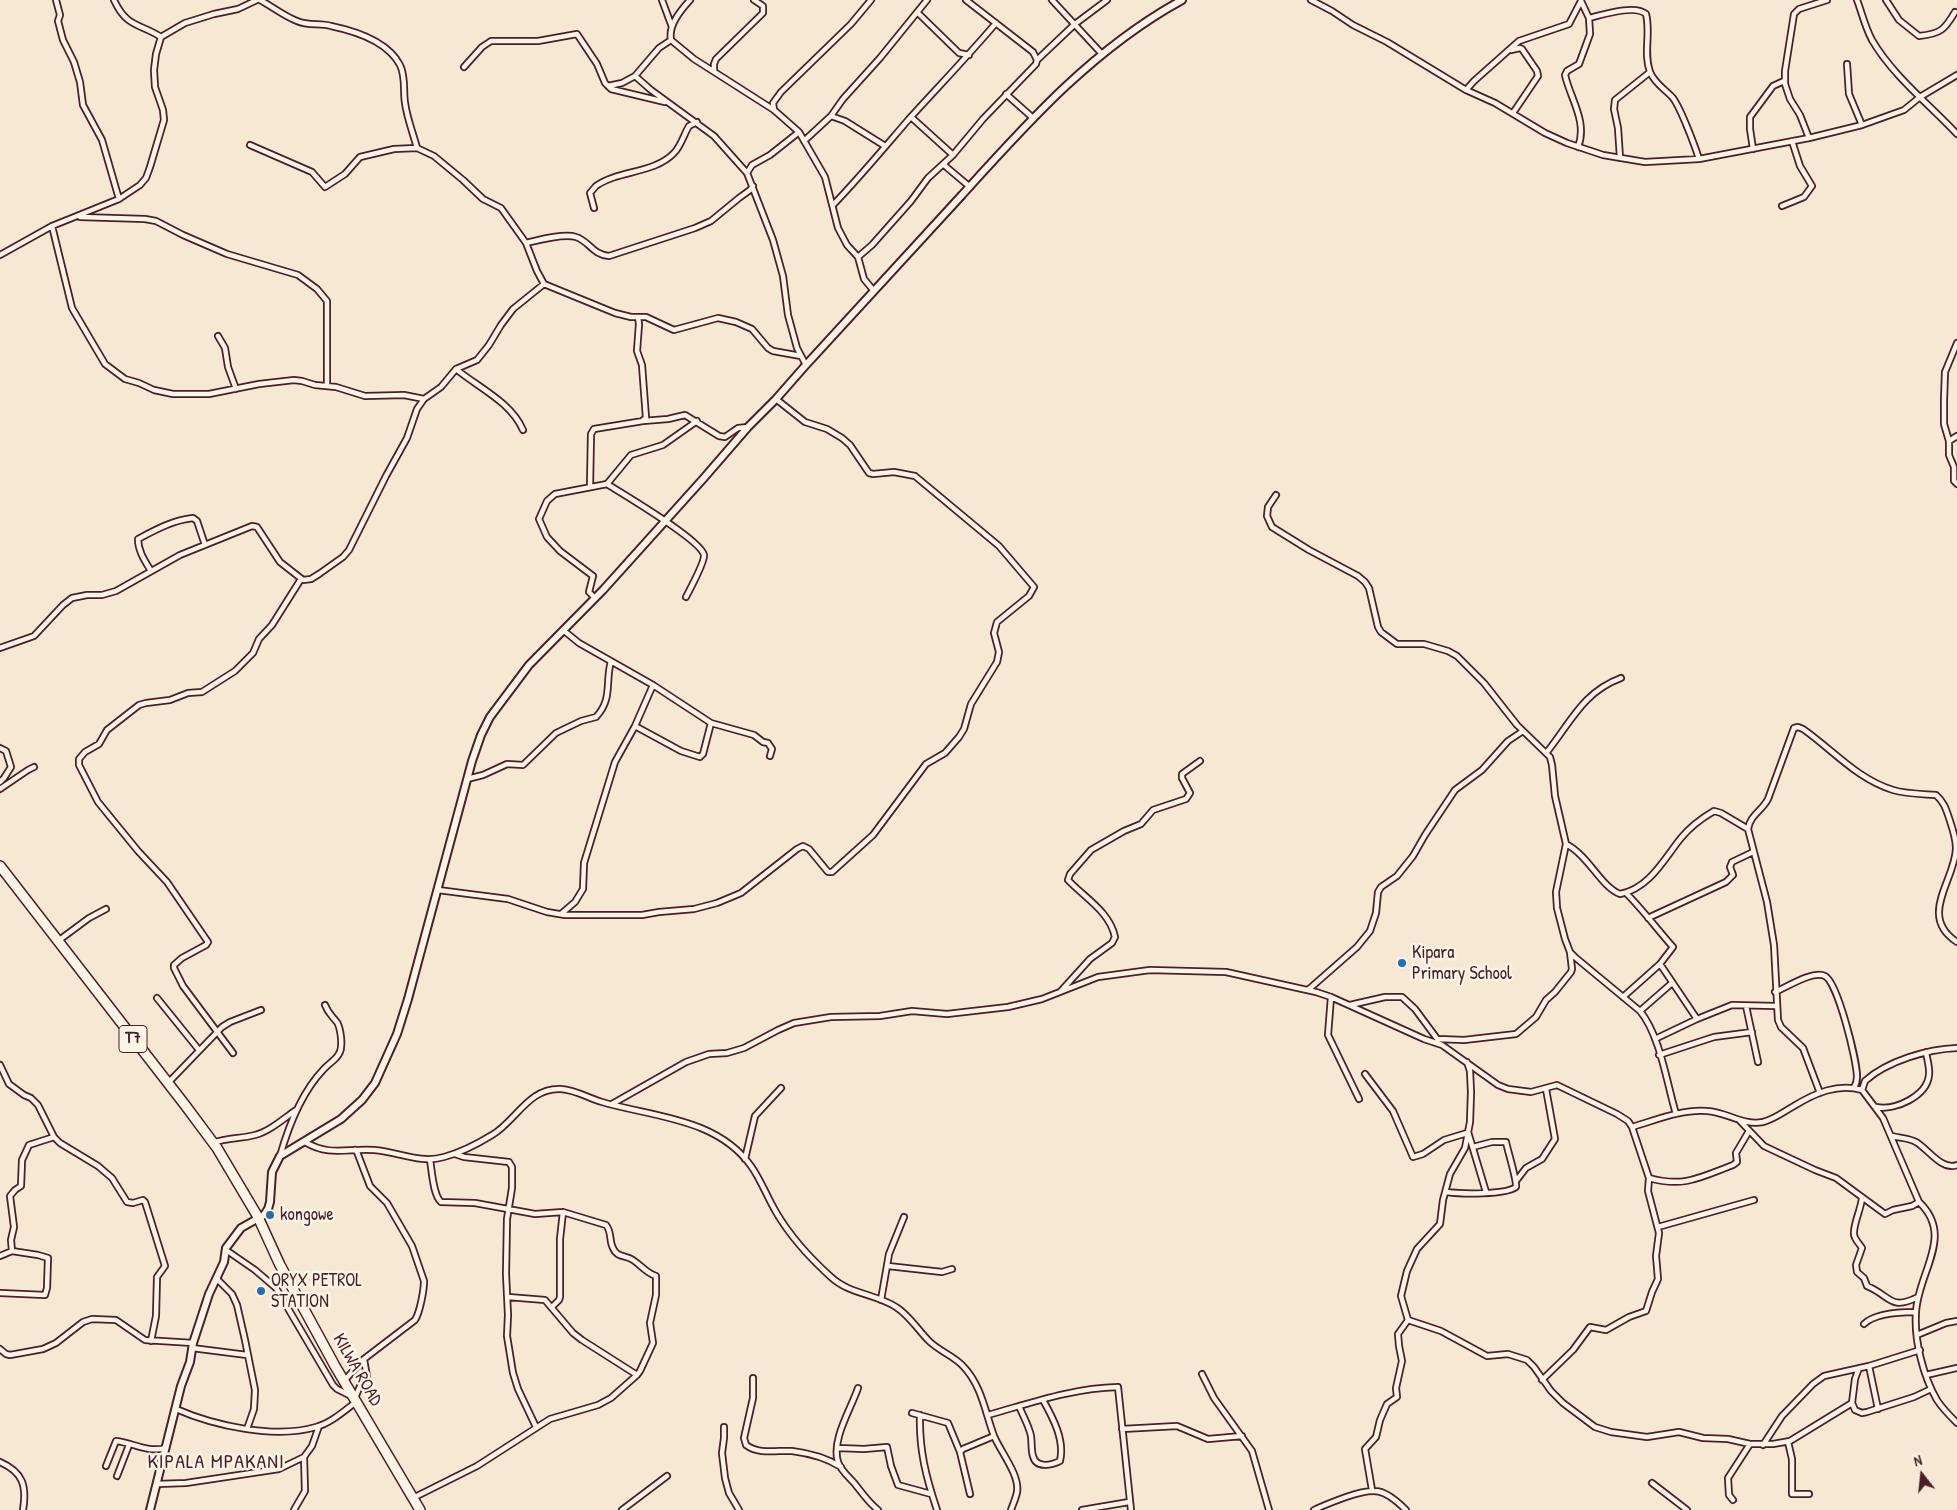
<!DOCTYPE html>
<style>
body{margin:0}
#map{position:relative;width:1957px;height:1510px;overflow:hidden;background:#f6e8d3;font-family:"Patrick Hand",sans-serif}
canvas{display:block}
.north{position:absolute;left:1897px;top:1450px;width:50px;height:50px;-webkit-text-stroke:4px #fcf5e5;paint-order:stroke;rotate:344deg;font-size:14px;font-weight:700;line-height:20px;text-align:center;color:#4a1f2b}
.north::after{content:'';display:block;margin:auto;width:18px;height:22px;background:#4a1f2b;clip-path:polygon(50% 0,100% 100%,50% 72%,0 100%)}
</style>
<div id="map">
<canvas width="1957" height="1510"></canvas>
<div class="north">N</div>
</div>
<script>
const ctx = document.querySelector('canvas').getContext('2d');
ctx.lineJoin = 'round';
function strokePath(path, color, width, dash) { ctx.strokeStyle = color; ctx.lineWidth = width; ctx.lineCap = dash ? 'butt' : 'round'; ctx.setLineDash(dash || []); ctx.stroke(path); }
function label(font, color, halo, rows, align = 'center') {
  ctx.font = font + ' "Patrick Hand",sans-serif'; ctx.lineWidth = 5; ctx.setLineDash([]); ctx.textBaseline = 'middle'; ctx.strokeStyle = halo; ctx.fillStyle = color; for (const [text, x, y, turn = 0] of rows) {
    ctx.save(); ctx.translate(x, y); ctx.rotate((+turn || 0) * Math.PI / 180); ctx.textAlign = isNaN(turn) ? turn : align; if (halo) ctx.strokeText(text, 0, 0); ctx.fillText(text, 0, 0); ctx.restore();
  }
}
const street = new Path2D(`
 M 56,0 L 60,15 L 58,21 L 63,40 L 74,62 L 80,82 L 83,105 L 102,140 L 119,199
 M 114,0 C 127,28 139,23 161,37
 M 260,0 C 273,7 284,16 297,21 C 308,26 320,23 331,26 C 355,31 388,42 400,65 C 406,77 403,91 405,103 C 407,118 413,133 417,148 L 434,156 L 463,180 L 483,199 L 501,208 L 526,243 L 537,271 L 544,284 L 615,313 L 631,317 L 646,317 L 674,330 L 718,318 L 736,322 L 752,329 L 768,348 L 773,351 L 801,356
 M 662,0 L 672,27
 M 690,0 C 681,10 668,25 671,40 L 694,59 L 774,110 L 799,132 L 825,177 L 838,228 L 847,245 L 858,257 L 864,279 L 874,291
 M 1052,0 L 1102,54
 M 1311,0 L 1332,11 L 1353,25 L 1387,42 L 1466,90 L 1495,103 L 1545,133 L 1567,143 L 1603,155 L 1645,162 L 1699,159 L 1809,138 L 1862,125 L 1904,110 L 1920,97 L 1957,75
 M 1857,0 C 1862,13 1865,27 1872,40 C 1893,76 1929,104 1957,134
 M 1886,0 L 1899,20 L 1919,36 C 1941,34 1945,29 1955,12
 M 918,13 L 959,53 L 969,55
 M 1589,18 C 1602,15 1635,4 1646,14 C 1651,34 1643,52 1650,72 C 1655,84 1665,89 1673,98 C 1681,109 1695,146 1699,159
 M 671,40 L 659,48 L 635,76 L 651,90 L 714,136 L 747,173 L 773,240 L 783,276 L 788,315 L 797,348 L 806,365
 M 1511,50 L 1520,48 L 1522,49 L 1537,71 L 1538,76 L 1513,113
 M 1037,60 L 1075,24 L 1107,0
 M 1847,64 L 1849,94 L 1862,125
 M 464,67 L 482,47 L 491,41 L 538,41 L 577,34 L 597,64 L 605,83 L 611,89 L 665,102
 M 714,71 L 714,64 L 716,59 L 763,13 L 763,6 L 754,0
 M 608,86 L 622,83 L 635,76
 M 1466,90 L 1474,81 L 1519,41 L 1569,24 L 1581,1
 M 1006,94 L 1033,118
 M 774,110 L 773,103 L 781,92 L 851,24 L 871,0
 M 831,116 L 845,121 L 885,146
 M 911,117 L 953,155
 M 1809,138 L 1800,115 L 1790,99 L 1785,84 L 1785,71 L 1794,14 L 1799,9 L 1827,0
 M 804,141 L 831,116 L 843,99 L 880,58 L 927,0
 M 250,145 L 312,172 L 325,187 L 345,174 L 360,157 L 394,149 L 417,148
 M 1578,147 C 1588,122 1570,98 1565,75 L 1567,71 L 1579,64 L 1590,34 L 1589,18 L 1581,1
 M 1753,149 L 1750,129 L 1750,117 L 1773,86 L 1784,81
 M 1620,158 L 1618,128 L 1614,109 L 1615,100 L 1650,72
 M 944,165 L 970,187
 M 747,173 L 752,165 L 770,155 L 799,132
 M 833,205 C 860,177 884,148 909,119 C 938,87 968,56 996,23
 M 1782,206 L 1804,197 L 1812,186 L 1800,166 L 1792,141
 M 594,208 L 590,193 L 596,186 C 618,170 654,174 674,153 C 681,146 684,134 689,126 L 697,122
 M 80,217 L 145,219 L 156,221 L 183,235 L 227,254 L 298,275 L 317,289 L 327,301 L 327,386
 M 52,226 L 72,308 L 105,364 L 125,379 L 139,383 L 154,390 L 173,394 L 209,394 L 259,384 L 294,380 L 302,381 L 315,385 L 336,387 L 365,396 L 404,395 L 424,399
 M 526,243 C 539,240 564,233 576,237 C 589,241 593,255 609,256 L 695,228 L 711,221 L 739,198 L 750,190 L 753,186
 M 0,255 L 52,226 L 119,199 L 140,185 L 146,178 L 150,167 L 164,120 L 163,110 L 155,87 L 154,70 L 156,54 L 161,37 L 185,23 L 214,14 L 238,9 L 257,0
 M 858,257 L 872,245 L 911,201 L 928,178 L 953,155 L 983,119 L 1036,64 L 1037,60 L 1033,52 L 966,0
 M 638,317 L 639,324 L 637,351 L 642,365 L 646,418 L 643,420
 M 218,336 L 225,348 L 228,367 L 236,389
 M 1957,343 L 1945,372 L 1944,400 L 1944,424 L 1949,441 L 1949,455 L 1954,467 L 1954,481 L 1957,484
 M 456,369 C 479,388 511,402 523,430
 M 1949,441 L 1957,436
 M 607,484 C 623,494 701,540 704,555 C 705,562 690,589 686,597
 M 590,486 L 591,434 L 594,429 L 643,421 L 668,419 L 685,415 L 719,436 L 725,437 L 738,428 L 748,427
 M 1276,495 L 1268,507 L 1267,516 L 1272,527 L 1309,550 L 1358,576 L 1365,582 L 1369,588 L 1378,627 L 1381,632 L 1397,644 L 1424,644 L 1448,651 L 1457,656 L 1484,683 L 1517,725 L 1550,757 L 1552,765 L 1555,796 L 1566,844 L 1556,892 L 1557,908 L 1565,939 L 1570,952 L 1576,958 L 1640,1011 C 1660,1035 1667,1084 1676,1114
 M 151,571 C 145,561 138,551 138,539 C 155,530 173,520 193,518 L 197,521 L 205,545
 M 595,598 L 589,592 L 593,576 L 560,551 L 547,537 L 539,519 L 547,501 L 555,494 L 607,484 L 631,455 L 663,445 L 697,421
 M 563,630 L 579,643 L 653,685 L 711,723 L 754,735 L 763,742 L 768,743 L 772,749 L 770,756
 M 0,648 L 34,636 L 63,605 L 72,598 L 87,595 L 102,595 L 116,591 L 180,555 L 252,526 L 257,527 L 280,562 L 303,580 L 311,579 L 319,574 L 343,557 L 349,550 L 386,476 L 407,438 L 417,409 L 424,399 L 441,387 L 456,369 L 477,360 L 489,345 L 501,325 L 513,309 L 544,284
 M 635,726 L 681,751 L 700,757 L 703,754 L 711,723
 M 0,748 L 6,751 L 11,767 L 4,778 L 0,782
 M 1547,752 C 1571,722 1583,692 1621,678
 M 467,779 L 483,775 L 507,764 L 523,765 L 556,733 L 581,721 L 596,717 C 613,699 605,682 611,661
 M 0,789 L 28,770 L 34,767
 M 1566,844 C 1589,856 1601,887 1620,894 C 1649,889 1664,859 1681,838 C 1690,827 1702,818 1714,811 L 1721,813 L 1748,829
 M 438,890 L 508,899 L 547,912 L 565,915 L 642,915 L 659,912 L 694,909 L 717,903 L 741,893 L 797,849 L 803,846 L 809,849 L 828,872 L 832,872 L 873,835 L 926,764 L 945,753 L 959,737 L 964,729 L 971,704 L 997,662 L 999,652 L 994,633 L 997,622 L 1029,596 L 1034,587 L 999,546 L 915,476 L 894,472 L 873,474 L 869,473 L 850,445 L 842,438 L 827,429 L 805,422 L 776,399
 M 561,914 L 575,902 L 583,889 L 584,863 L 615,762 L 635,726 L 653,685
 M 1648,918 L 1726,882 L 1733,875 L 1730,867 L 1732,862 L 1753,852
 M 58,941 L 89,918 L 106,909
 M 1660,964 L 1697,1019
 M 1308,990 L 1357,947 L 1370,931 L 1376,913 L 1378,892 L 1381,887 L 1397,876 L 1413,856 L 1425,835 L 1455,790 L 1482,770 L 1508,741 L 1523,731
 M 1061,991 L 1090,959 L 1112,943 L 1115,937 C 1110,913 1087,899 1071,883 L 1068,880 L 1070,874 L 1091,850 L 1124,831 L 1141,824 L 1153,810 L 1186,799 L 1190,793 L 1182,778 L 1182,774 L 1200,761
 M 1775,992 C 1787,987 1813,970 1825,976 C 1838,983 1857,1061 1857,1077 C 1857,1081 1856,1084 1854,1088
 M 1331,997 L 1328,1035 L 1359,1099
 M 1623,997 L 1660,964 L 1673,947 C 1657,929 1643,910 1626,893
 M 157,998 L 199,1050
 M 1350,1005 L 1385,997 L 1402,997 L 1415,1009 L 1438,1040
 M 1746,1006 L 1758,1062
 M 1640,1011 L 1672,983
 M 1438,1039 L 1464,1040 L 1516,1034 L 1536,1017 L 1546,1000 L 1555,992 L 1571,972 L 1572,969 L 1570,952
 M 1655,1039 L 1697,1019 L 1732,1005 L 1776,1006
 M 233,1053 L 183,986 L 174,968 L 174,965 L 182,958 L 206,945 L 208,942 L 167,882 L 138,851 L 98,802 L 79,765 L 79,759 L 85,752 L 99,744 L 107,730 L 139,705 L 146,703 L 170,700 L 188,693 L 202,692 L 235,671 L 253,653 L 259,639 L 272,625 L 301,579
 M 1659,1055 L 1714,1037 L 1752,1032
 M 0,1065 L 9,1084 L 24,1095 L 31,1098 L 38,1105 L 54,1137 L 60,1143 L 98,1166 L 112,1178 L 127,1202 L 133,1203 L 143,1200 L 145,1202 L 165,1266 L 157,1277 L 156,1316 L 151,1341
 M 1365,1074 L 1393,1111 L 1413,1157 L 1423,1154 L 1444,1140 L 1467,1133
 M 168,1083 L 222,1027 L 230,1022 L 261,1010
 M 1862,1090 L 1865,1081 C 1887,1061 1928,1049 1957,1048
 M 1820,1093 L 1803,1048 L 1781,1027 L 1778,1020 L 1774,945 L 1767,902 L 1748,829 C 1750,815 1762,811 1768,799 L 1794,728 L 1798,727 L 1803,729 C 1833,750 1857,779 1893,790 C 1906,794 1922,794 1936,795 C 1944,802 1946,809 1949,818 C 1952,827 1956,838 1956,848 C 1956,879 1917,916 1957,942
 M 612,1104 L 686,1062 L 709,1054 L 727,1053 L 744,1048 L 778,1030 L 794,1023 L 831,1017 L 880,1016 L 912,1011 L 947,1014 L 1008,1007 L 1042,999 L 1098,977 L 1150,970 L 1226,972 L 1316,992 L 1331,997 L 1424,1039 L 1442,1045 L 1498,1085 L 1508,1089 L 1531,1092 L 1557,1085 L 1617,1114 L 1628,1121 L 1632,1127 L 1649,1178 L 1648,1191 L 1659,1233 L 1656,1256 L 1658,1279 L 1652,1292 L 1646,1311 L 1629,1317 L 1606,1330 L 1590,1327 L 1573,1350 L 1542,1380
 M 1876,1107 C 1895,1111 1927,1096 1929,1075 C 1930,1068 1927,1059 1926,1052
 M 1740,1121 L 1764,1146 L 1815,1170 L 1836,1178 L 1885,1214 L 1893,1210 L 1912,1206 L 1919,1202
 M 1632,1127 C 1656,1120 1682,1109 1707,1111 C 1727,1112 1743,1126 1763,1122 C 1775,1119 1783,1112 1794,1106 C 1815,1093 1838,1083 1862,1090 L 1883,1118 L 1919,1202 C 1955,1236 1918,1272 1916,1312 C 1914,1340 1923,1376 1937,1400 C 1942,1408 1950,1416 1957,1423
 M 1468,1132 L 1486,1192
 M 1892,1136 C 1899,1138 1909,1138 1916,1142 C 1928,1149 1942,1171 1957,1165
 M 305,1142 C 330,1157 348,1148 374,1150 C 399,1152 420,1164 444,1157 C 459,1153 479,1143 492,1135 C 516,1121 529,1087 561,1089 C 576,1090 588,1098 602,1102 C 653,1117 717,1118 751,1166 C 761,1180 767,1197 776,1212 C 790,1236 811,1259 831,1277 C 849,1294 876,1294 896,1307 C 909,1315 918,1330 929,1341 C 939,1351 954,1356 963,1366 C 982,1386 985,1412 994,1436 C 1000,1451 1020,1475 1017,1492 C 1016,1498 1013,1504 1011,1510
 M 213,1143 C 227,1137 241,1139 255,1135 C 270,1131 283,1119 296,1110
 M 455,1154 L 464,1157 L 509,1162 L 512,1167 L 512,1188 L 507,1219 L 506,1274 L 508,1315 L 507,1336 L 513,1373 L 518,1389 L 536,1427
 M 280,1156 C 288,1128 302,1092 323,1070 C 329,1063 341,1057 341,1047 C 342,1040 340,1025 336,1021 C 331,1015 328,1013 325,1005
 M 745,1159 L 755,1116 L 781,1088
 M 1649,1178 C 1684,1188 1701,1177 1733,1165 L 1737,1162 L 1736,1153 L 1749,1131
 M 1516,1181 L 1526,1168 L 1542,1159 L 1555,1139 L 1546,1089
 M 1447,1192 C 1461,1194 1505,1195 1516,1187 C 1517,1180 1508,1152 1506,1142 L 1492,1142 L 1473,1147
 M 1862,1198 C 1861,1209 1853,1225 1854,1234 C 1854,1239 1859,1243 1862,1248 L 1856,1265 L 1857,1272 L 1864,1278 L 1867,1286 C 1891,1296 1890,1311 1918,1297
 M 1658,1227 L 1754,1200
 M 226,1250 L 255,1270 L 276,1288 L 333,1385 L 337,1389 L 355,1398 L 360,1386 L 367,1377 L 364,1359
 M 12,1251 L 11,1240 L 14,1227 L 10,1196 L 15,1190 L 21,1186 L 22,1160 L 29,1145 L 54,1137
 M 0,1256 L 12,1251 L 38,1255 L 48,1258 L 47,1288 L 45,1295 L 0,1293
 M 888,1266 L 942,1272 L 952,1269
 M 217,1279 L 232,1294 L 237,1305 L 245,1340 L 255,1390 L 254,1409 L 247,1429
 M 508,1297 L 545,1300 L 573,1333 L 582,1340 L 637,1375
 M 881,1300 L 889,1254 L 904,1217
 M 552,1307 L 559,1300 L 560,1297 L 560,1239 L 563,1212
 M 1408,1320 L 1441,1331 L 1487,1356 L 1508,1354 L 1527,1360 L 1534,1367 L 1551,1391 L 1563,1403 L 1595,1427 L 1611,1432 L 1647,1437 L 1679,1432 L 1703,1438 L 1728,1439 L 1750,1444 L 1773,1444 L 1790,1441 L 1852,1403 L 1855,1379 L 1859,1368
 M 1864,1324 C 1875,1313 1900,1312 1916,1312
 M 1917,1335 L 1946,1323 L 1957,1321
 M 192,1348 L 247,1355
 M 0,1349 L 6,1354 L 10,1355 L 43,1349 L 56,1343 L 83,1322 L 92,1319 L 116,1320 L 145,1340 L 193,1343
 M 1869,1366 L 1878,1409
 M 1202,1374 L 1214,1398 L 1252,1451 L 1269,1510
 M 1926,1375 L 1957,1368
 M 753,1378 L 753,1398 L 744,1438 L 746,1445 C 759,1455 778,1450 792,1451 C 808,1453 827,1458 841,1467
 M 344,1381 L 364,1359 L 415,1320 C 420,1312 424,1290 424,1281 L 412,1246 L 387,1203 L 370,1186 L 357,1152 L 355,1150
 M 858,1388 C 851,1409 831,1440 838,1462 C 841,1471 849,1477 855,1484 C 862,1493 868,1502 878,1510
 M 1852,1403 L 1855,1410 L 1862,1413 L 1867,1412 L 1914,1397 L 1931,1389
 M 1019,1406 C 1023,1416 1029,1426 1031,1436 C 1032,1443 1031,1450 1033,1456 C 1036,1469 1052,1465 1060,1461 C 1065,1440 1053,1418 1043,1400
 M 176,1409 C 215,1426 275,1439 316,1427 C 331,1423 344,1411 356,1402
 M 912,1413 L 948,1423 L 960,1452
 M 920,1415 C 919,1450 926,1477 937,1510
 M 988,1415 C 1031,1403 1073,1388 1118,1387 L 1131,1510
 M 724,1427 L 724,1438 L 722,1453 L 725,1478 L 729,1493 L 739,1510
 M 1122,1429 L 1177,1426 L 1208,1439 L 1242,1436
 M 1788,1442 L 1792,1459 L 1792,1494 L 1809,1494
 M 1763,1445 L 1782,1416 L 1813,1384 L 1824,1376 L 1869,1366 L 1920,1350
 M 838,1448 L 864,1449 L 887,1447 L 891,1466 L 898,1485 L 931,1494
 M 0,1462 C 23,1472 27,1486 23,1510
 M 106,1466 L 116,1441 C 134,1443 147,1453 166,1448
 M 117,1476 L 129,1445
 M 1652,1483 L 1687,1510
 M 157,1484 L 186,1483 L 279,1469 L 304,1457 L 312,1446 L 319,1426
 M 1372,1490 L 1365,1449 L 1376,1437 L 1380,1420 L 1387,1404 L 1397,1397 L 1396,1388 L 1402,1361 L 1399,1346 L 1398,1334 L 1408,1320 L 1401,1296 L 1407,1271 L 1417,1249 L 1440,1224 L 1443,1200 L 1450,1174 L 1465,1148 L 1470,1122 L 1471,1092 L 1470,1071 L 1467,1062
 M 970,1494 L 960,1452 L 963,1449 L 994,1436
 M 413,1498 L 477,1466 L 550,1419 L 598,1405 L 611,1398 L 637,1375 L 640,1371 L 653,1343 L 650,1323 L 656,1295 L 656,1276 C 646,1273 642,1266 633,1260 C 626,1255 617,1258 613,1248 C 609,1241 612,1232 606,1225 L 563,1212 L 535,1214 L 475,1203 L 441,1202 C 433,1195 432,1171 430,1160
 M 1733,1500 L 1729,1495 L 1728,1478 L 1750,1444
 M 294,1510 L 305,1491 L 304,1457
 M 622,1510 L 667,1476
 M 1082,1510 L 1129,1502
 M 1314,1510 C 1324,1505 1335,1501 1346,1497 C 1375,1487 1384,1488 1406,1510`);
const secondary = new Path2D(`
 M 150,1510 L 181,1386 L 190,1362 L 193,1343 L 209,1294 L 224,1262 L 226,1248 L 241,1228 L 264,1215 L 268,1209 L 270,1202 L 272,1172 L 280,1156 L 341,1119 L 362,1100 L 375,1083 L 397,1034 L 408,999 L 472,761 L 481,735 L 490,717 L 529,665 L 603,590 L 703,479 L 748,427 L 776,399 L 805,366 C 858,309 910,252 962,195 C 1028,122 1094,48 1182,0`);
const highway = new Path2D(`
 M 0,866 L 185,1105 L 217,1148 L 258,1217 L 280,1265 L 335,1366 L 420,1510`);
strokePath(street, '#4a1f2b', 8);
strokePath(secondary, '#4a1f2b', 10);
strokePath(highway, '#4a1f2b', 12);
strokePath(street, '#fcf5e5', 4.5);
strokePath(secondary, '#fcf5e5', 6);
strokePath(highway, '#fcf5e5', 9);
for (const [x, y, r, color] of [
 [1402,963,5,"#1f6fb2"],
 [270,1215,5,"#1f6fb2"],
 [261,1291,5,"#1f6fb2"]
]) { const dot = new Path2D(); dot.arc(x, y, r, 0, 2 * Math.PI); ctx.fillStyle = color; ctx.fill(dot); strokePath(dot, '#fcf5e5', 2); }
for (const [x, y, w] of [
 [133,1039,28]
]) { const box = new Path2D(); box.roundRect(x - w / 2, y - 13.5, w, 27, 4); ctx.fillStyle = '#fcf5e5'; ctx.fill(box); strokePath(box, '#4a1f2b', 1); }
label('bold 16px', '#4a1f2b', null, [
 ["T7",133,1039]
]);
label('18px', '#4a1f2b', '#fcf5e5', [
 ["Kipara",1412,953],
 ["Primary School",1412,974],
 ["kongowe",280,1215],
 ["ORYX PETROL",271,1281],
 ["STATION",271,1302]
], 'left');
label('18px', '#4a1f2b', '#fcf5e5', [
 ["KILWA ROAD",357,1370,60]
]);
ctx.letterSpacing = '1px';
label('20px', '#4a1f2b', '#fcf5e5', [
 ["KIPALA MPAKANI",216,1463]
]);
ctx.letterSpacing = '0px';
</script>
